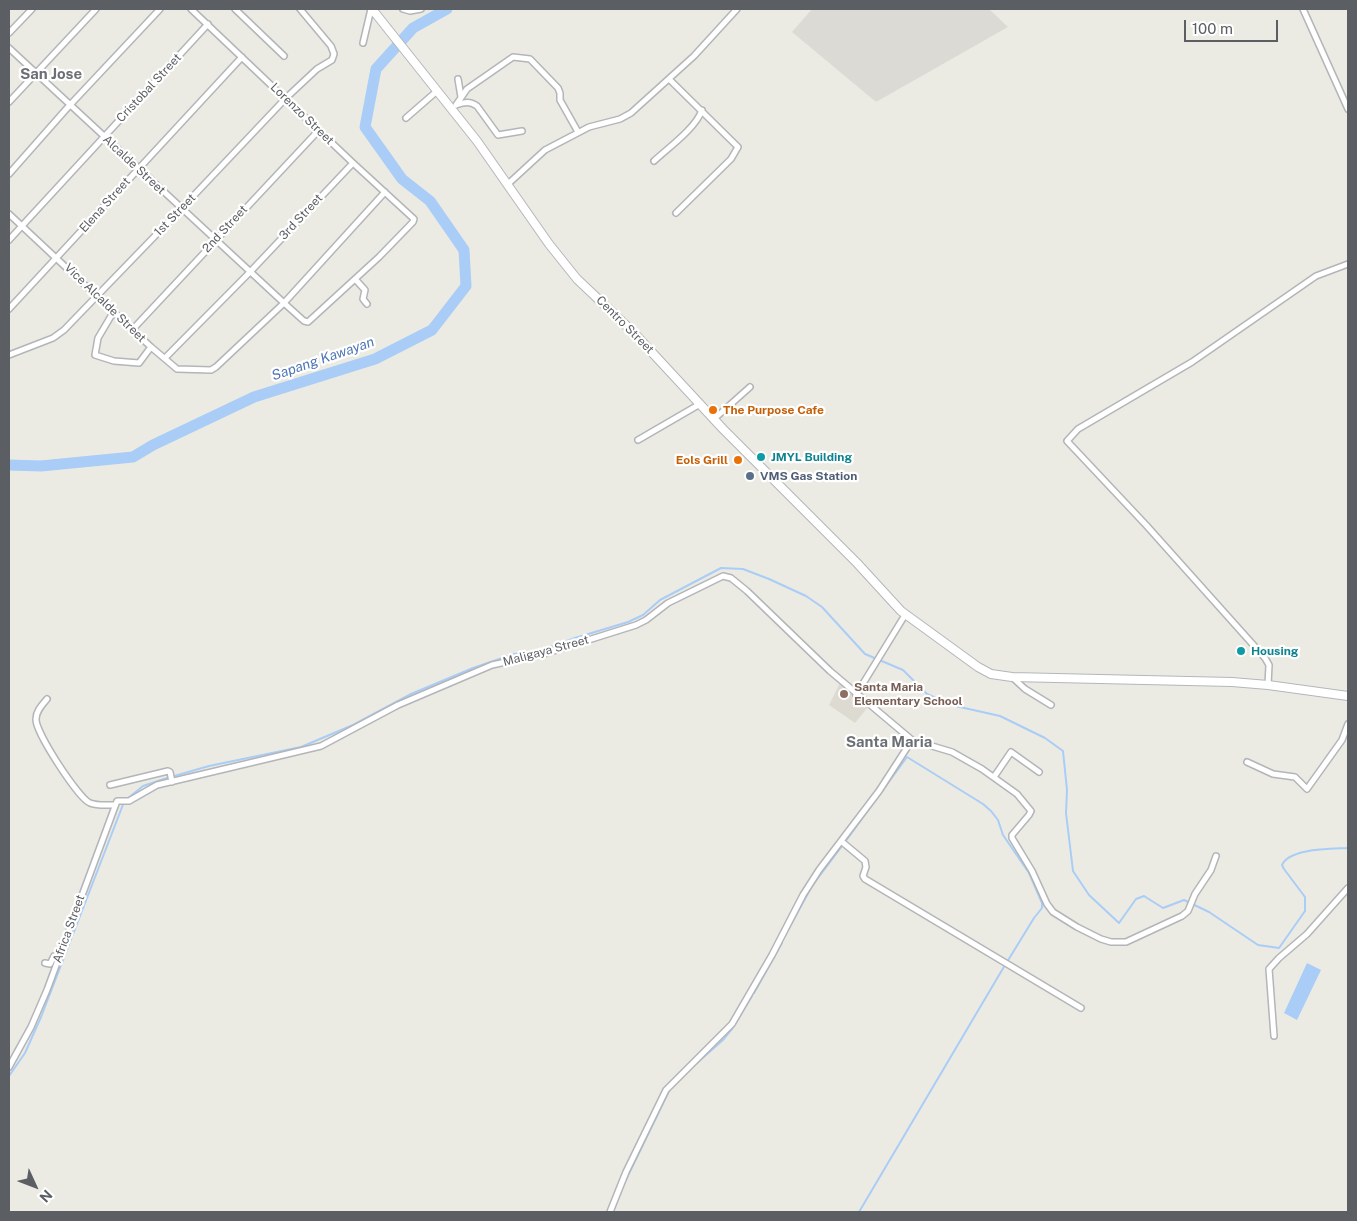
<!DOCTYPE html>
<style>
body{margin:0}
#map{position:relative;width:1357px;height:1221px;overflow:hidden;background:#ecebe3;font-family:"Public Sans",sans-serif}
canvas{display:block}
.frame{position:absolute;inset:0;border:10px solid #5b5e62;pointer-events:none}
.north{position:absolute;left:10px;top:1161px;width:50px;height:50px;-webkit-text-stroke:4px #fff;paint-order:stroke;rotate:133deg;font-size:14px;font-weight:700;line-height:20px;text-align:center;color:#5b5e62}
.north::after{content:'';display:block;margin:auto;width:18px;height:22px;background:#5b5e62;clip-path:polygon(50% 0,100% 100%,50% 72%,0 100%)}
.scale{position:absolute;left:1184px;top:20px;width:94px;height:22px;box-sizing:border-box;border:2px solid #5b5e62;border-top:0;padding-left:6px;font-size:15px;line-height:18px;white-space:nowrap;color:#5b5e62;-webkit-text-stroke:4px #fff;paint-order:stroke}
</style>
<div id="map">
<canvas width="1357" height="1221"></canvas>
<div class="frame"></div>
<div class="north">N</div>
<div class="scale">100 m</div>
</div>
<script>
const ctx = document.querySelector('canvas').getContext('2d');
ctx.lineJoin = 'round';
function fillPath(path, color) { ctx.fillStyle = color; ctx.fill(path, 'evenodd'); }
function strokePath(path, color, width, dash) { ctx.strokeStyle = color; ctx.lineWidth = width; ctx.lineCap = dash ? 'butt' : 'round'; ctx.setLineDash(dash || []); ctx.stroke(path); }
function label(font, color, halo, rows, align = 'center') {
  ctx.font = font + ' "Public Sans",sans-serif'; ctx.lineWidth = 4.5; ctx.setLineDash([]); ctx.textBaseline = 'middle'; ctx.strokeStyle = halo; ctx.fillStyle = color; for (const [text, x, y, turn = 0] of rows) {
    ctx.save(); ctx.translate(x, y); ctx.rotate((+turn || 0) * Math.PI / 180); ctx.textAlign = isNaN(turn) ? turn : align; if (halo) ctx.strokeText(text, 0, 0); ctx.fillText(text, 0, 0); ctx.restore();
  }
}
fillPath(new Path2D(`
 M 812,9 L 989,9 L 1008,27 L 876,102 L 792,32 Z`), '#dbdad5');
fillPath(new Path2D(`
 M 840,683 L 868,707 L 855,723 L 829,705 Z`), '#dcdad1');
fillPath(new Path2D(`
 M 1307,963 L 1321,970 L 1297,1020 L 1284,1013 Z`), '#a9cdf6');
strokePath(new Path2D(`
 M 127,799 L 143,786 L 164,779 L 209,766 L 301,747 L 353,725 L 411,694 L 473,668 L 514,654 L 534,652 L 553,646 L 575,638 L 628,622 L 643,615 L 660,600 L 721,568 L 743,569 L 769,579 L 806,596 L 822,607 L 865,654 L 903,670 L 927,694 L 951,705 L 1000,716 L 1045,738 L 1063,751 L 1067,790 L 1066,813 L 1073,871 L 1089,895 L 1119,923 L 1136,899 L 1144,896 L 1163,908 L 1184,900 L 1209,912 L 1258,945 L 1279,948 L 1305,911 L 1305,897 L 1284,869 L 1282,865 C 1289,848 1331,849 1348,848
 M 845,842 L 907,757 L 983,804 L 991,811 L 998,820 L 1003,835 L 1029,873 L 1042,903 L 1042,908 L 1034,918 L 1007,962
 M 782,941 L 812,886 L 842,846
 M 754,993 L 782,943
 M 688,1071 L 724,1039 L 732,1029 L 752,996
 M 9,1076 L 25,1053 L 41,1017 L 124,802
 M 621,1190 L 670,1089
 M 859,1212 L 1005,965`), '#a9cdf6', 2);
strokePath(new Path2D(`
 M 9,465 L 41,466 L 133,457 L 153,445 L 254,397 L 375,359 L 432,330 L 466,286 L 464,250 L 430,201 L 402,179 L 365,127 L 376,69 L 413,28 L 447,9`), '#a9cdf6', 11);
const street = new Path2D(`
 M 235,9 L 284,56
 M 403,9 L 410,11 L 421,9
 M 1303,9 L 1348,109
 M 9,33 L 32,9
 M 363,43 L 371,9
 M 9,48 L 284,303 L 304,321 L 308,322 L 379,257 L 413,222 L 414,219 L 353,163 L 191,9
 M 458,79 L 461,97
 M 669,79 L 738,147 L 731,159 L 676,213
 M 9,102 L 96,9
 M 456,105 L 467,89 L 513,57 L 530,59 L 558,88 L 560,93 L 560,100 L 578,132
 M 456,105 C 465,102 470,101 477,106 L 498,135 L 522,131
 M 406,118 L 437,91
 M 654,161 C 668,148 696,128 702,110
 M 9,174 L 69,106 L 160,9
 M 508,184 L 545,150 L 589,127 L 620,119 L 631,113 L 694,56 L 737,9
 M 9,214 L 151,347 L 177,369 L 211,370 L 216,367 L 284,303 L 385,192
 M 9,240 L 208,24
 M 355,279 L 365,290 L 363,299 L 367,304
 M 9,309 L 242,57
 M 114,311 L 98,338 L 95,355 L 114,361 L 139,363 L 151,347
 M 133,329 L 319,130
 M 9,355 L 53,338 L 64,330 L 181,209 L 286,98 L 317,69 L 332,60 L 334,54 L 331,46 L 300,9
 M 165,358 L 250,272 L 353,163
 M 714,419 L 750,387
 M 638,440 L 700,404
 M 1012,677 L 1025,689 L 1051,705
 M 1268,685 L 1269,665 L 1265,658 L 1146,525 L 1067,441 L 1078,429 L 1192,362 L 1316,276 L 1348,264
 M 856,695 L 905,615
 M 47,699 C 42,705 36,711 36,719 C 35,732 79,799 90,803 C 97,806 107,805 114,805
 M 1247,762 L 1273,774 L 1295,777 L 1307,789 L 1342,740 L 1348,724
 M 994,777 L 1011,752 L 1039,772
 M 110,785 L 168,771 L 170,772 L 172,782
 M 841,841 L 865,861 L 866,867 L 863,876 L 865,879 L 1081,1008
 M 45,963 L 50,964 L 54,956 L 59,955
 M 1274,1036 L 1269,969 L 1279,958 L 1307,934 L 1348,888
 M 9,1067 L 31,1027 L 47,990 L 117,801 L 129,801 L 157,785 L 321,746 L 398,705 L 492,665 L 547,653 L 636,625 L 646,620 L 668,603 L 723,576 L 731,578 L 747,591 L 830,671 L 912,740 L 952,752 L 982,769 L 1017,794 L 1031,811 L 1029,815 L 1012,835 L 1012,838 L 1032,871 L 1047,904 L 1053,912 L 1077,927 L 1101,939 L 1111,942 L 1126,942 L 1182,916 L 1188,911 L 1195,894 L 1211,870 L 1216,856
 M 610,1212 L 626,1172 L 666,1090 L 732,1024 L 772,955 L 803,895 L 819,870 L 879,791 L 912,740`);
const secondary = new Path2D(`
 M 372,9 L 477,141 L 549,244 L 577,279 L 634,333 L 723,429 L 857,563 L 901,611 L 978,667 L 991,674 L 1012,677 L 1232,682 L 1268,685 L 1348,696`);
strokePath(street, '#b3b5b9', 8);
strokePath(secondary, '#b4b6bc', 10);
strokePath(street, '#fff', 5);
strokePath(secondary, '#fff', 8);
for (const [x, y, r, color] of [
 [713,410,5,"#e8710a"],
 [761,457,5,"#0f9aa8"],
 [738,460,5,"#e8710a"],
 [750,476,5,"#5c6f8a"],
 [1241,651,5,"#0f9aa8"],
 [844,694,5,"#8d6e63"]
]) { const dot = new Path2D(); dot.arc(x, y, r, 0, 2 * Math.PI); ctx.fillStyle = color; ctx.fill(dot); strokePath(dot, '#fff', 2); }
label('12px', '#5b5e62', '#fff', [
 ["Cristobal Street",149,88,-47],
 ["Lorenzo Street",302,114,44],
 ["Alcalde Street",134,165,43],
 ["Elena Street",105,205,-48],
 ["1st Street",175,215,-46],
 ["3rd Street",301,217,-47],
 ["2nd Street",225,229,-47],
 ["Vice Alcalde Street",105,303,44],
 ["Centro Street",625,325,45],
 ["Maligaya Street",546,651,-15],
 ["Africa Street",69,929,-70]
]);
label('bold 12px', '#c56008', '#fff', [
 ["The Purpose Cafe",723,410],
 ["Eols Grill",728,460,"right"]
], 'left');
label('bold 12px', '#0d838f', '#fff', [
 ["JMYL Building",771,457],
 ["Housing",1251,651]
], 'left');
label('bold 12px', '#4e5e75', '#fff', [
 ["VMS Gas Station",760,476]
], 'left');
label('bold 12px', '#785e54', '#fff', [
 ["Santa Maria",854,687],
 ["Elementary School",854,701]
], 'left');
label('italic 14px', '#4f77b6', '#fff', [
 ["Sapang Kawayan",323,359,-19]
]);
label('bold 15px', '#6c6f74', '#fff', [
 ["San Jose",51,74],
 ["Santa Maria",889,742]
]);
</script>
